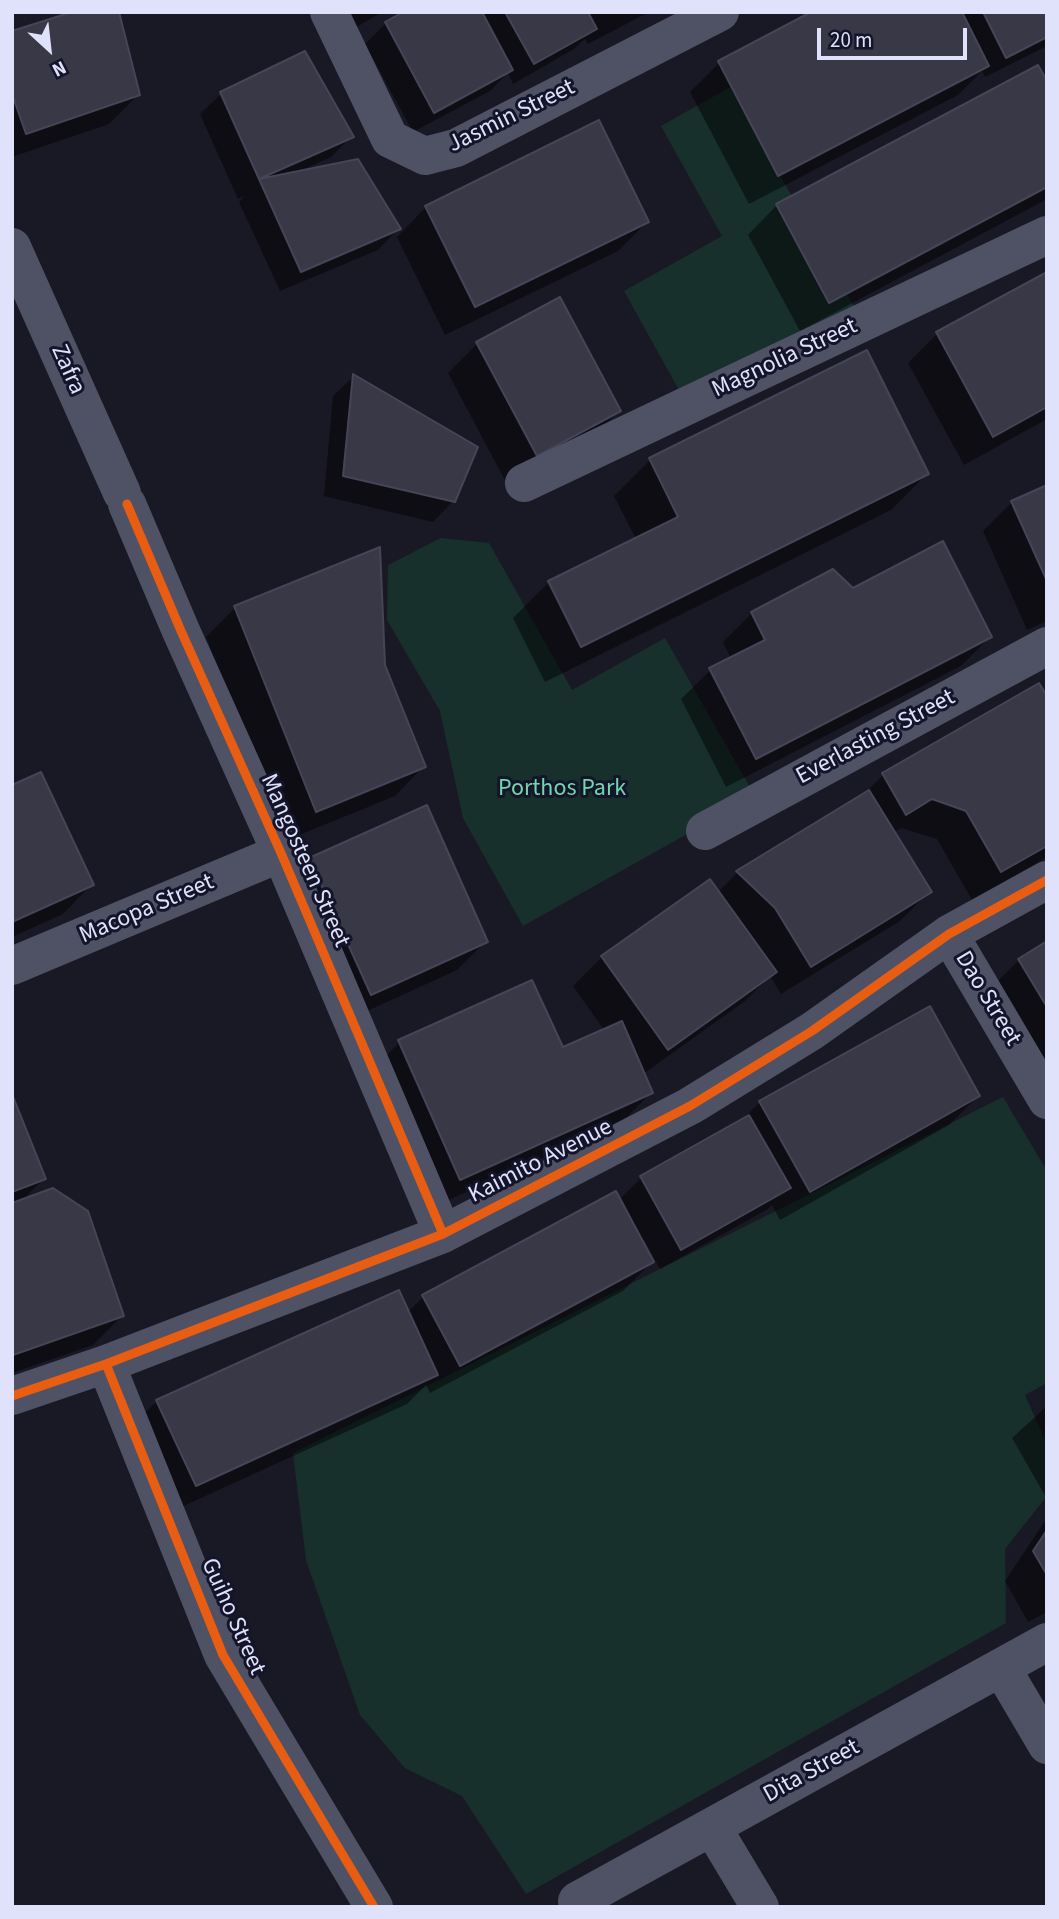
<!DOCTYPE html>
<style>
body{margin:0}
#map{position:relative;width:1059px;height:1919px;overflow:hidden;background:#191925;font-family:"Source Sans 3",sans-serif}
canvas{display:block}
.frame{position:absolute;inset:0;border:14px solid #e0e2fc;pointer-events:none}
.north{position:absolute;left:14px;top:14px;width:70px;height:70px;-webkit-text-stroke:5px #14142a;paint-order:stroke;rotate:153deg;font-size:19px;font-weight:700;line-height:28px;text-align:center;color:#e0e2fc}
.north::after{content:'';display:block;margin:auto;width:24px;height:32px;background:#e0e2fc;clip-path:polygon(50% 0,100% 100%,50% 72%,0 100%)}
.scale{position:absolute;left:817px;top:28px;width:150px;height:32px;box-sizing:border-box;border:4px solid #e0e2fc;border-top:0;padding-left:9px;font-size:21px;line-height:24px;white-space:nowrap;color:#e0e2fc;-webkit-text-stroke:5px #14142a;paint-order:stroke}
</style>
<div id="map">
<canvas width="1059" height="1919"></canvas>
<div class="frame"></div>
<div class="north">N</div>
<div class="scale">20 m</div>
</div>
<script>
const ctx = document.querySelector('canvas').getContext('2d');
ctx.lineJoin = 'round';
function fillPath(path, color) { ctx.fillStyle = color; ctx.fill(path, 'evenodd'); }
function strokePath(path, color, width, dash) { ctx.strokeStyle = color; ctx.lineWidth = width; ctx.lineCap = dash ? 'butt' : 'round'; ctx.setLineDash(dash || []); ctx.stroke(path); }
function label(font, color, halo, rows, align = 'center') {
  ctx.font = font + ' "Source Sans 3",sans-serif'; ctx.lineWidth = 6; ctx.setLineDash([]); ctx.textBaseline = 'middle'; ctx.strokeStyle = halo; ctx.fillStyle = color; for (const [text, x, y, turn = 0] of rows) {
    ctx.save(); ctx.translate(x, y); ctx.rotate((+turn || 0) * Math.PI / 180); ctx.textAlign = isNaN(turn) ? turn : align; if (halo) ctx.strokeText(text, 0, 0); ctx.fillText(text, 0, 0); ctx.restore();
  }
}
fillPath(new Path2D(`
 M 730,87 L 854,306 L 685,401 L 624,291 L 722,236 L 661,126 Z
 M 441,538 L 489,543 L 572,690 L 665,638 L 755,796 L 523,926 L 463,818 L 440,711 L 387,620 L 388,565 Z
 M 1003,1097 L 1047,1171 L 1047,1383 L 1025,1395 L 1047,1444 L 1047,1496 L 1005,1549 L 1006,1623 L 526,1894 L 462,1796 L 405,1768 L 360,1715 L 306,1560 L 293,1453 Z`), '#17302c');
fillPath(new Path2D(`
 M 347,12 L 382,12 L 350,31 Z
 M 406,12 L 649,12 L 588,44 L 585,39 L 574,49 L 513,84 L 508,73 L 490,91 L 413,132 L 365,44 L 386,23 Z
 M 815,12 L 1047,12 L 1047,46 L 985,77 L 982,71 L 958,95 L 749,204 L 690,92 L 719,63 Z
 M 12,33 L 138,95 L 109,124 L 12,157 Z
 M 1047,85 L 1047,199 L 800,331 L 748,235 L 777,205 Z
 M 221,94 L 352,136 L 331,157 L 298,172 L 398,229 L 378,250 L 280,291 L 239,202 L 244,196 L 238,199 L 200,114 Z
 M 426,207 L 647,222 L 618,251 L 445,335 L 397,237 Z
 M 1047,274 L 1047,419 L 964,465 L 908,363 L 937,334 Z
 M 477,344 L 619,411 L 590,440 L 507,484 L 448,373 Z
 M 354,376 L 453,501 L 433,522 L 324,496 L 333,396 Z
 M 650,460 L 927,474 L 891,510 L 545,682 L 513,618 L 549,582 L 636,539 L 614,496 Z
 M 1047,487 L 1047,621 L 1027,630 L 983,531 L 1012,502 Z
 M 378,550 L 384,666 L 424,766 L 395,796 L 287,840 L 206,637 L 235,608 Z
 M 853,590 L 990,637 L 961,666 L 726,787 L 681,699 L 711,670 L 731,659 L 723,642 L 752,613 Z
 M 1047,699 L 1047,857 L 972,900 L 937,839 L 901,828 L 893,833 L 929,892 L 900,921 L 781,994 L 770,976 L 745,1001 L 643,1074 L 651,1093 L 622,1122 L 431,1208 L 370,1071 L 400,1042 L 562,1049 L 604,1030 L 573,986 L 602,957 L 718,892 L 738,872 L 863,795 L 883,775 Z
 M 12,787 L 92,884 L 63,914 L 12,937 Z
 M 310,860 L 486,941 L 457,970 L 341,1023 L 281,889 Z
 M 1047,943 L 1047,1084 L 989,990 L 1019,960 Z
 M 978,1096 L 949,1125 L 780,1220 L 772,1205 L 768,1209 L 660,1269 L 644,1240 L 641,1242 L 652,1262 L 623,1291 L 430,1393 L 426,1385 L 407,1404 L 166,1514 L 128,1430 L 157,1401 L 408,1312 L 423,1297 L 619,1200 L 641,1178 L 740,1122 L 760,1102 Z
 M 12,1098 L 44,1179 L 21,1201 L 122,1316 L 93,1345 L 12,1373 Z
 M 1047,1406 L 1047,1499 L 1012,1438 Z
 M 1047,1518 L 1047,1612 L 1028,1622 L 1005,1581 Z`), '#0007');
const building = new Path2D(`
 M 72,12 L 119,12 L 140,95 L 26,134 L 12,94 L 12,31 Z
 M 403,12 L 482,12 L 513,70 L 434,113 L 385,22 Z
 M 505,12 L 588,12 L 597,29 L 534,64 Z
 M 811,12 L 962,12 L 989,66 L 778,176 L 718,61 Z
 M 983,12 L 1047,12 L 1047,37 L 1006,58 Z
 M 305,51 L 354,137 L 259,179 L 220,92 Z
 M 1038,65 L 1047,81 L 1047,187 L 829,303 L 776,204 Z
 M 599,120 L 649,222 L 475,307 L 425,206 Z
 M 358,159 L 401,229 L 301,272 L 259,179 Z
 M 1047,272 L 1047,407 L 993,437 L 936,332 Z
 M 560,297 L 621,411 L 537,456 L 476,342 Z
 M 867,350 L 929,474 L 581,647 L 548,581 L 678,517 L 649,458 Z
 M 353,374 L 478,447 L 455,502 L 343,476 Z
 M 1047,485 L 1047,581 L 1011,501 Z
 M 943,541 L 992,637 L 756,759 L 709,668 L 765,640 L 751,612 L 833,569 L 853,588 Z
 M 380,547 L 385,665 L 426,767 L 316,812 L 234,606 Z
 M 1039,683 L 1047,696 L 1047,846 L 1001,872 L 966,811 L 932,799 L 906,815 L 882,773 Z
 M 41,772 L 94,885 L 12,922 L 12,785 Z
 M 869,790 L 932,892 L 811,967 L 775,908 L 736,871 Z
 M 427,805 L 488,942 L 371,995 L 309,858 Z
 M 710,879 L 777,972 L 668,1050 L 601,956 Z
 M 1047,941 L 1047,1007 L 1018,959 Z
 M 532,980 L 563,1047 L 622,1021 L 653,1093 L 460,1180 L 398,1040 Z
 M 930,1006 L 980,1096 L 810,1192 L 759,1101 Z
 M 12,1094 L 46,1179 L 12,1192 Z
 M 749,1115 L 791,1188 L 681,1250 L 640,1176 Z
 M 53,1188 L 88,1211 L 124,1316 L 13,1355 L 12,1203 Z
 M 616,1191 L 654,1262 L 460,1366 L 422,1295 Z
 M 399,1290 L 438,1375 L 196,1486 L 156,1400 Z
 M 1047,1530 L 1047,1575 L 1033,1551 Z`);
fillPath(building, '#383846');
strokePath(building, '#454557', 2);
strokePath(new Path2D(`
 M 329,12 L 390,139 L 425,156 L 456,148 L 720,12
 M 12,247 L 122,493
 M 524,483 L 1047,235
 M 127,504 L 181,631 L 281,853 L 443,1234
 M 705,831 L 1047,646
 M 949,934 L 1047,1100
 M 12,966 L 281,853
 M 106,1364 L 223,1655 L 374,1907
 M 12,1396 L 106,1364 L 443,1234 L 690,1106 L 812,1031 L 949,934 L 1047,880
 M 1001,1667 L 1047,1745
 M 712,1827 L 760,1907
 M 577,1901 L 1047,1642`), '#4f5265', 38);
strokePath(new Path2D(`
 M 127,504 L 181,631 L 281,853 L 443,1234
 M 106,1364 L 223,1655 L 374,1907
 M 12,1396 L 106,1364 L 443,1234 L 690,1106 L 812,1031 L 949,934 L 1047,880`), '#e95d12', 9);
label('24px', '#e0e2fc', '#14142a', [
 ["Jasmin Street",512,117,-26],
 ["Magnolia Street",785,359,-25],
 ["Zafra",67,370,66],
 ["Everlasting Street",876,738,-28],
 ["Mangosteen Street",304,861,66],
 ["Macopa Street",147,910,-23],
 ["Dao Street",987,999,59],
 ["Kaimito Avenue",541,1162,-27],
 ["Guiho Street",232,1617,66],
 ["Dita Street",812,1772,-29]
]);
label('24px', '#71d7aa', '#14142a', [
 ["Porthos Park",562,790]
]);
</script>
